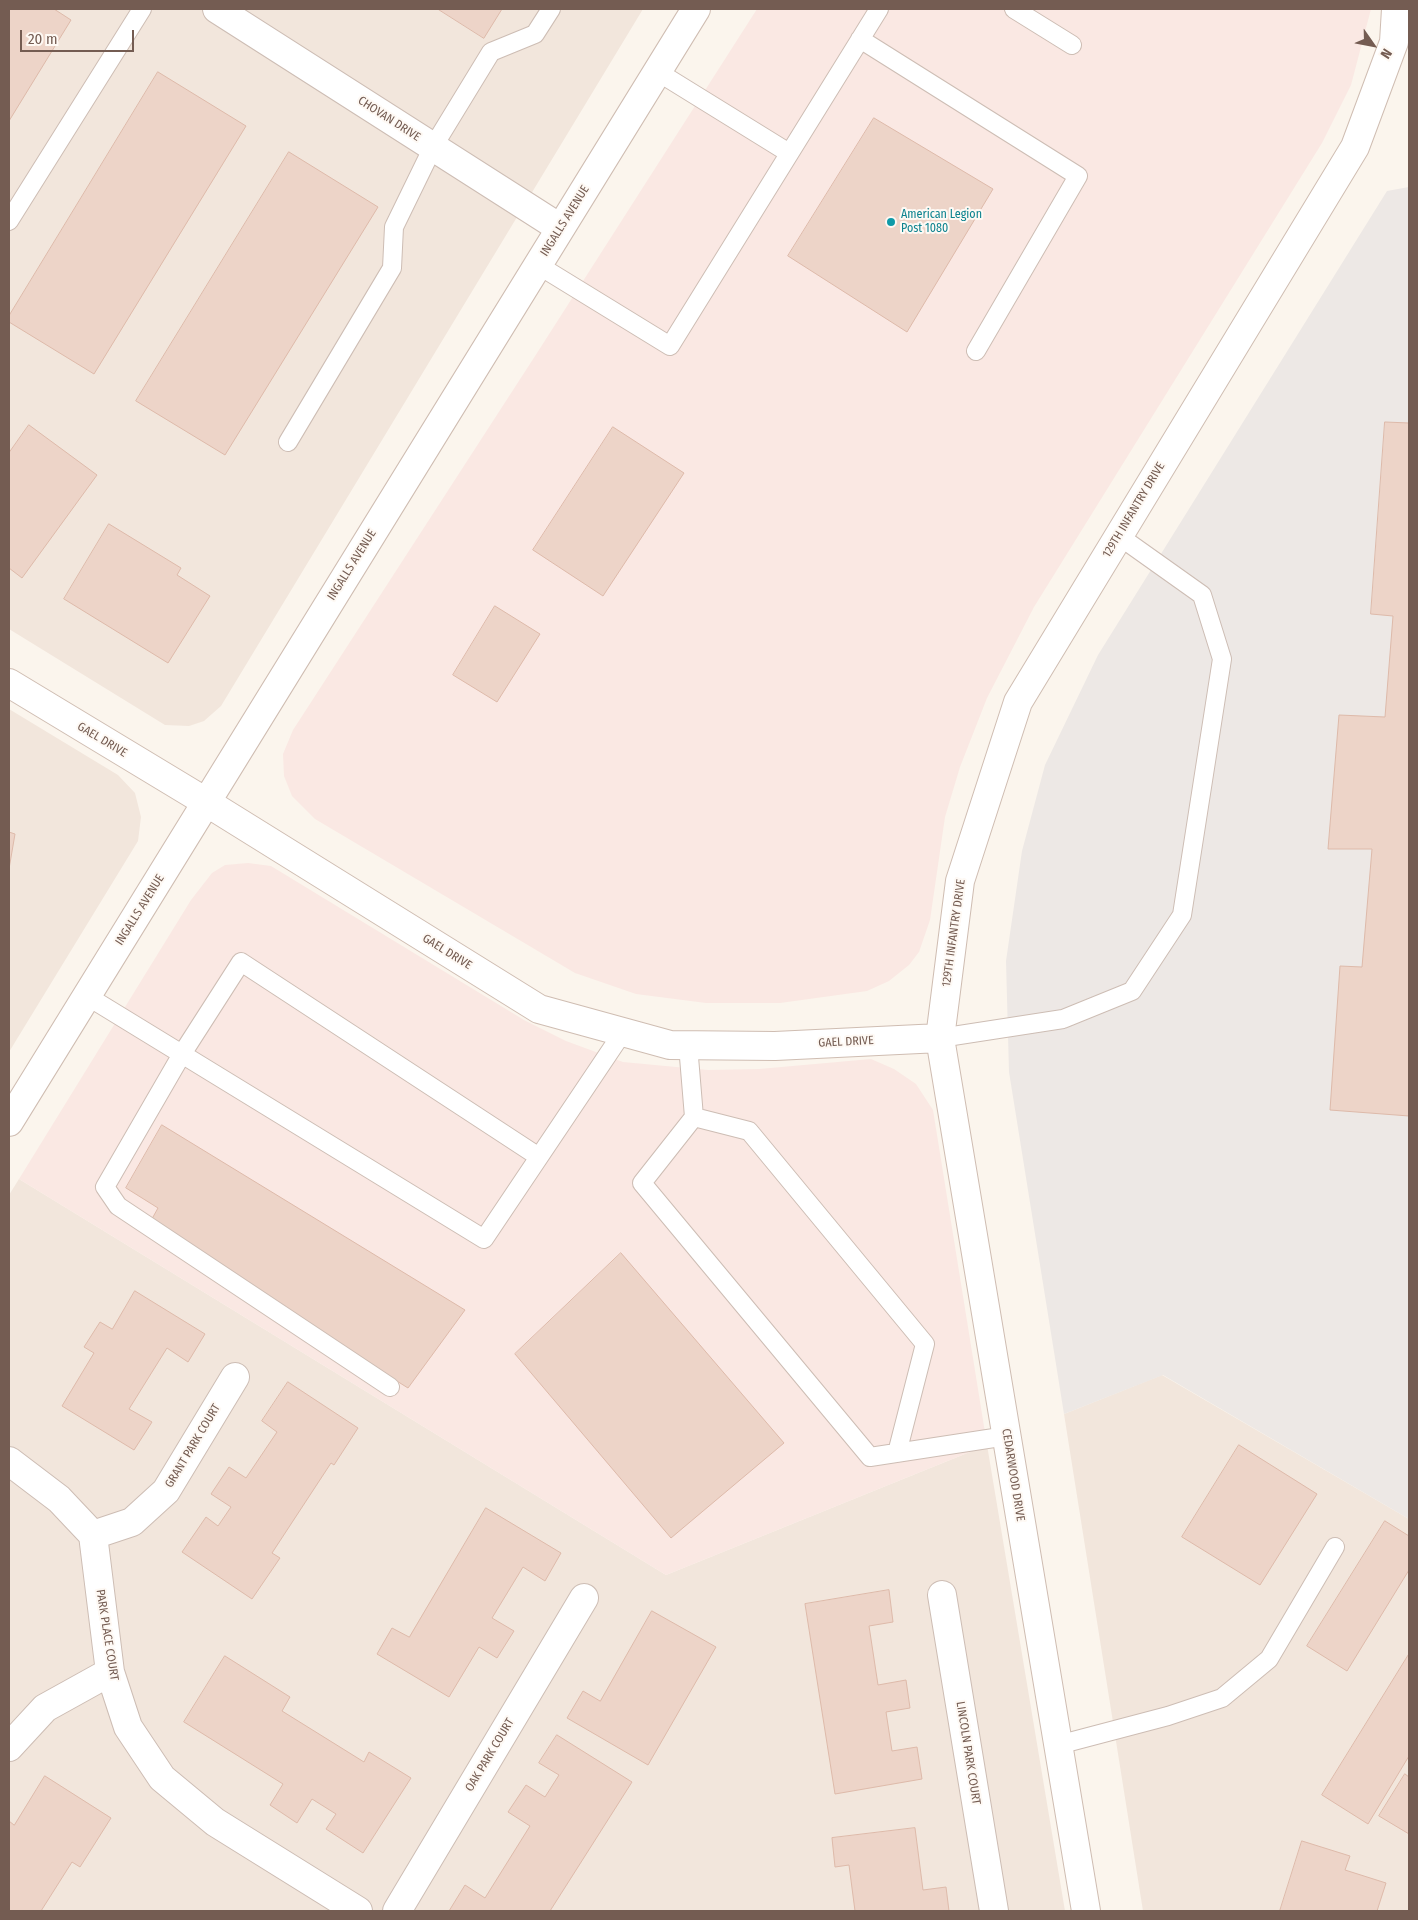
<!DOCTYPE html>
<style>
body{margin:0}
#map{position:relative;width:1418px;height:1920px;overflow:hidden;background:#fbf5ed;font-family:"Fira Sans Condensed",sans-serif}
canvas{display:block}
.frame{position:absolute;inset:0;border:10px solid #745c52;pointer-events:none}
.north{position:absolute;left:1348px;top:20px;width:50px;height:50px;-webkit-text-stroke:4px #fef9f4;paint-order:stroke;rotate:123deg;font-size:14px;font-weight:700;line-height:20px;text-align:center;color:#745c52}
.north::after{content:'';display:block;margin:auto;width:18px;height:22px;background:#745c52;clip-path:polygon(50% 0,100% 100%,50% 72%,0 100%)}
.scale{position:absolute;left:20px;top:30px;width:114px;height:22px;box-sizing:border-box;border:2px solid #745c52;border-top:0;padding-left:6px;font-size:15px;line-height:18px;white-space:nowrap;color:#745c52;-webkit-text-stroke:4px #fef9f4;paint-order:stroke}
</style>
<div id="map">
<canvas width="1418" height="1920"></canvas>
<div class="frame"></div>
<div class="north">N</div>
<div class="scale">20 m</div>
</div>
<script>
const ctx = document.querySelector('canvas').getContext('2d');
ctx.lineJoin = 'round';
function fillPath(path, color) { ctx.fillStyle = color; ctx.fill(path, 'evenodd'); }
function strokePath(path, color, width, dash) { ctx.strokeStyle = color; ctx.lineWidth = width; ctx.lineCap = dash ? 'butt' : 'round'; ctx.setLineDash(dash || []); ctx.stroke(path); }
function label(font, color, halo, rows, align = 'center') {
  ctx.font = font + ' "Fira Sans Condensed",sans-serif'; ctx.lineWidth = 4; ctx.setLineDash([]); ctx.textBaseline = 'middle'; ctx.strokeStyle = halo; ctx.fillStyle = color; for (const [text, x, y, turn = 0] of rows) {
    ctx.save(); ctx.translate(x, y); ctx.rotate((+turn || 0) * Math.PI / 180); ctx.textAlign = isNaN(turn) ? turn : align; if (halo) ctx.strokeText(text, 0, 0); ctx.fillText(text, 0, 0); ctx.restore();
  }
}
fillPath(new Path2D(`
 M 9,9 L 643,9 L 221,706 L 204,721 L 189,726 L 165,725 L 9,629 Z
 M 9,709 L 118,775 L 135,793 L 141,817 L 138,841 L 9,1052 Z
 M 19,1179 L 666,1575 L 987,1445 L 1065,1911 L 9,1911 L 9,1195 Z
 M 1162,1375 L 1409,1519 L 1409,1911 L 1143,1911 L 1064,1414 Z`), '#f2e6dc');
fillPath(new Path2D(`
 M 757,9 L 1371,9 L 1351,85 L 1322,143 L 1034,607 L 987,698 L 960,767 L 945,817 L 930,920 L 919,952 L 909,965 L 889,981 L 867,991 L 780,1003 L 706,1003 L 636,994 L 575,973 L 315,819 L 292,796 L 284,776 L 283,754 L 293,730 L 537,353 Z
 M 248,863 L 271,866 L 524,1020 L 566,1041 L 623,1062 L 708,1070 L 759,1069 L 871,1059 L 894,1069 L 916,1084 L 933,1110 L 987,1445 L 666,1575 L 19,1179 L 191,900 L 212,873 L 225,865 Z`), '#fae8e3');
fillPath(new Path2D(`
 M 1409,187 L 1409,1519 L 1163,1375 L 1064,1414 L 1009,1072 L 1006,961 L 1022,851 L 1045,765 L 1098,655 L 1387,191 Z`), '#ede8e5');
const building = new Path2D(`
 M 9,9 L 54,9 L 71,20 L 9,121 Z
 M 438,9 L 502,9 L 484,38 Z
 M 158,72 L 246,126 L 94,374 L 9,322 L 9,316 Z
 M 874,118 L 993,189 L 907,332 L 788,256 Z
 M 289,152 L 378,207 L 225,455 L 136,401 Z
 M 1385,422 L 1409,423 L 1409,1116 L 1330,1110 L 1340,966 L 1362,967 L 1372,849 L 1328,849 L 1339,715 L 1385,717 L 1393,616 L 1371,614 Z
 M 29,425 L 97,475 L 22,578 L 9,568 L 9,453 Z
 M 613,427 L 684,473 L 603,596 L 533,550 Z
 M 109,524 L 181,568 L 177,575 L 210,596 L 168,663 L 64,599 Z
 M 495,606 L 540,634 L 497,702 L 453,675 Z
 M 9,832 L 15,834 L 9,869 Z
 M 162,1125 L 465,1310 L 408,1388 L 148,1226 L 158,1208 L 126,1188 Z
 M 621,1253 L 784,1443 L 671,1538 L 515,1354 Z
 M 135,1291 L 205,1334 L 188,1362 L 167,1348 L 129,1409 L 152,1422 L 134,1450 L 62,1406 L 94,1353 L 84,1347 L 100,1322 L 112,1329 Z
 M 288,1382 L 358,1428 L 334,1465 L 331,1463 L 272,1553 L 280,1558 L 252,1599 L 182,1552 L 206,1517 L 218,1526 L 231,1507 L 211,1494 L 229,1467 L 246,1478 L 277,1432 L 262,1421 Z
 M 1239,1445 L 1317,1494 L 1260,1585 L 1182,1537 Z
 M 486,1508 L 561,1553 L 545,1581 L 523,1567 L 492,1618 L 514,1631 L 497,1658 L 479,1647 L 449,1697 L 377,1654 L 392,1628 L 409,1637 Z
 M 1385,1521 L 1409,1536 L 1409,1570 L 1347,1671 L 1307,1646 Z
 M 889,1590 L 893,1622 L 869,1626 L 878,1685 L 906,1680 L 910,1708 L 886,1712 L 892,1751 L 917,1747 L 922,1779 L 835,1794 L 805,1604 Z
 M 652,1611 L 716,1647 L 648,1765 L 567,1718 L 583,1691 L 600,1701 Z
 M 1409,1654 L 1409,1756 L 1368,1824 L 1322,1795 Z
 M 225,1656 L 290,1697 L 282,1711 L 364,1762 L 369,1752 L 411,1778 L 363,1853 L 326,1829 L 336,1814 L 312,1799 L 297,1823 L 270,1805 L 283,1784 L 184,1722 Z
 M 557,1735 L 632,1782 L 550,1911 L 449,1911 L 465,1885 L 485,1898 L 530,1826 L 508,1812 L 526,1785 L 545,1797 L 559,1775 L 539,1763 Z
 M 1405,1774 L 1409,1777 L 1409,1834 L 1379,1816 Z
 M 45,1776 L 111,1818 L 80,1867 L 72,1862 L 41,1911 L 9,1911 L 9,1821 L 14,1825 Z
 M 915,1828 L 923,1890 L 946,1887 L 949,1911 L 855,1911 L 849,1865 L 835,1867 L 832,1838 Z
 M 1302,1841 L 1350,1856 L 1345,1870 L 1386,1883 L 1377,1911 L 1280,1911 Z`);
fillPath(building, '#edd4c8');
strokePath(building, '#debaaa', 1);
const lane = new Path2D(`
 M 1014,9 L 1072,45
 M 860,39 L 1078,176 L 976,351
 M 658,72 L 789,153
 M 9,221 L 142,9
 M 538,265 L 670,346 L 879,9
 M 288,442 L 392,268 L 394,227 L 433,147 L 491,52 L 535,34 L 551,9
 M 87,996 L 484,1239 L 623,1032
 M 940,1038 L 1063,1019 L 1132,991 L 1182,915 L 1222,659 L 1202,595 L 1119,536
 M 688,1045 L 694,1117 L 642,1183 L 870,1457 L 1007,1436
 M 694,1117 L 749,1131 L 925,1344 L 897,1453
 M 390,1387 L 118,1206 L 105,1187 L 182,1054 L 241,962 L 539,1157
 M 1058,1745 L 1168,1716 L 1222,1698 L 1269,1659 L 1335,1547`);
const street = new Path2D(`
 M 217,9 L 560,228
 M 9,1461 L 59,1499 L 93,1535 L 110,1672 L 128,1727 L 162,1778 L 215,1822 L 358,1911
 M 93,1535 L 132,1522 L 166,1491 L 235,1377
 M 942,1595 L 994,1911
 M 9,1747 L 45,1708 L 110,1672
 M 397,1911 L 584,1598`);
const secondary = new Path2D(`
 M 9,683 L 206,802 L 539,1009 L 670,1045 L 775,1046 L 940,1038
 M 9,1122 L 696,9
 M 1086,1911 L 940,1038 L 960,881 L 1018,702 L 1355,147 L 1394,42 L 1396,9`);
strokePath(lane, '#cdbdb4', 20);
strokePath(street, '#cdbdb4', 30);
strokePath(secondary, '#cfbdb2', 30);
strokePath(lane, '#fff', 18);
strokePath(street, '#fff', 28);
strokePath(secondary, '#fff', 28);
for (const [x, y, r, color] of [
 [891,222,5,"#0f9aa8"]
]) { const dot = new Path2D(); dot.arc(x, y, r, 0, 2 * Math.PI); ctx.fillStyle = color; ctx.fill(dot); strokePath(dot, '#fef9f4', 2); }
label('12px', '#745c52', '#fef9f4', [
 ["CHOVAN DRIVE",389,119,33],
 ["INGALLS AVENUE",565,221,-58],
 ["129TH INFANTRY DRIVE",1134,510,-59],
 ["INGALLS AVENUE",352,565,-58],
 ["GAEL DRIVE",102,740,31],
 ["INGALLS AVENUE",140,910,-58],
 ["129TH INFANTRY DRIVE",954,933,-82],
 ["GAEL DRIVE",447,952,32],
 ["GAEL DRIVE",846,1042,-3],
 ["GRANT PARK COURT",193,1446,-59],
 ["CEDARWOOD DRIVE",1013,1475,81],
 ["PARK PLACE COURT",107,1635,81],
 ["LINCOLN PARK COURT",968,1753,81],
 ["OAK PARK COURT",490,1755,-59]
]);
label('12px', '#0d838f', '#fef9f4', [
 ["American Legion",901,215],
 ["Post 1080",901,229]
], 'left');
</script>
